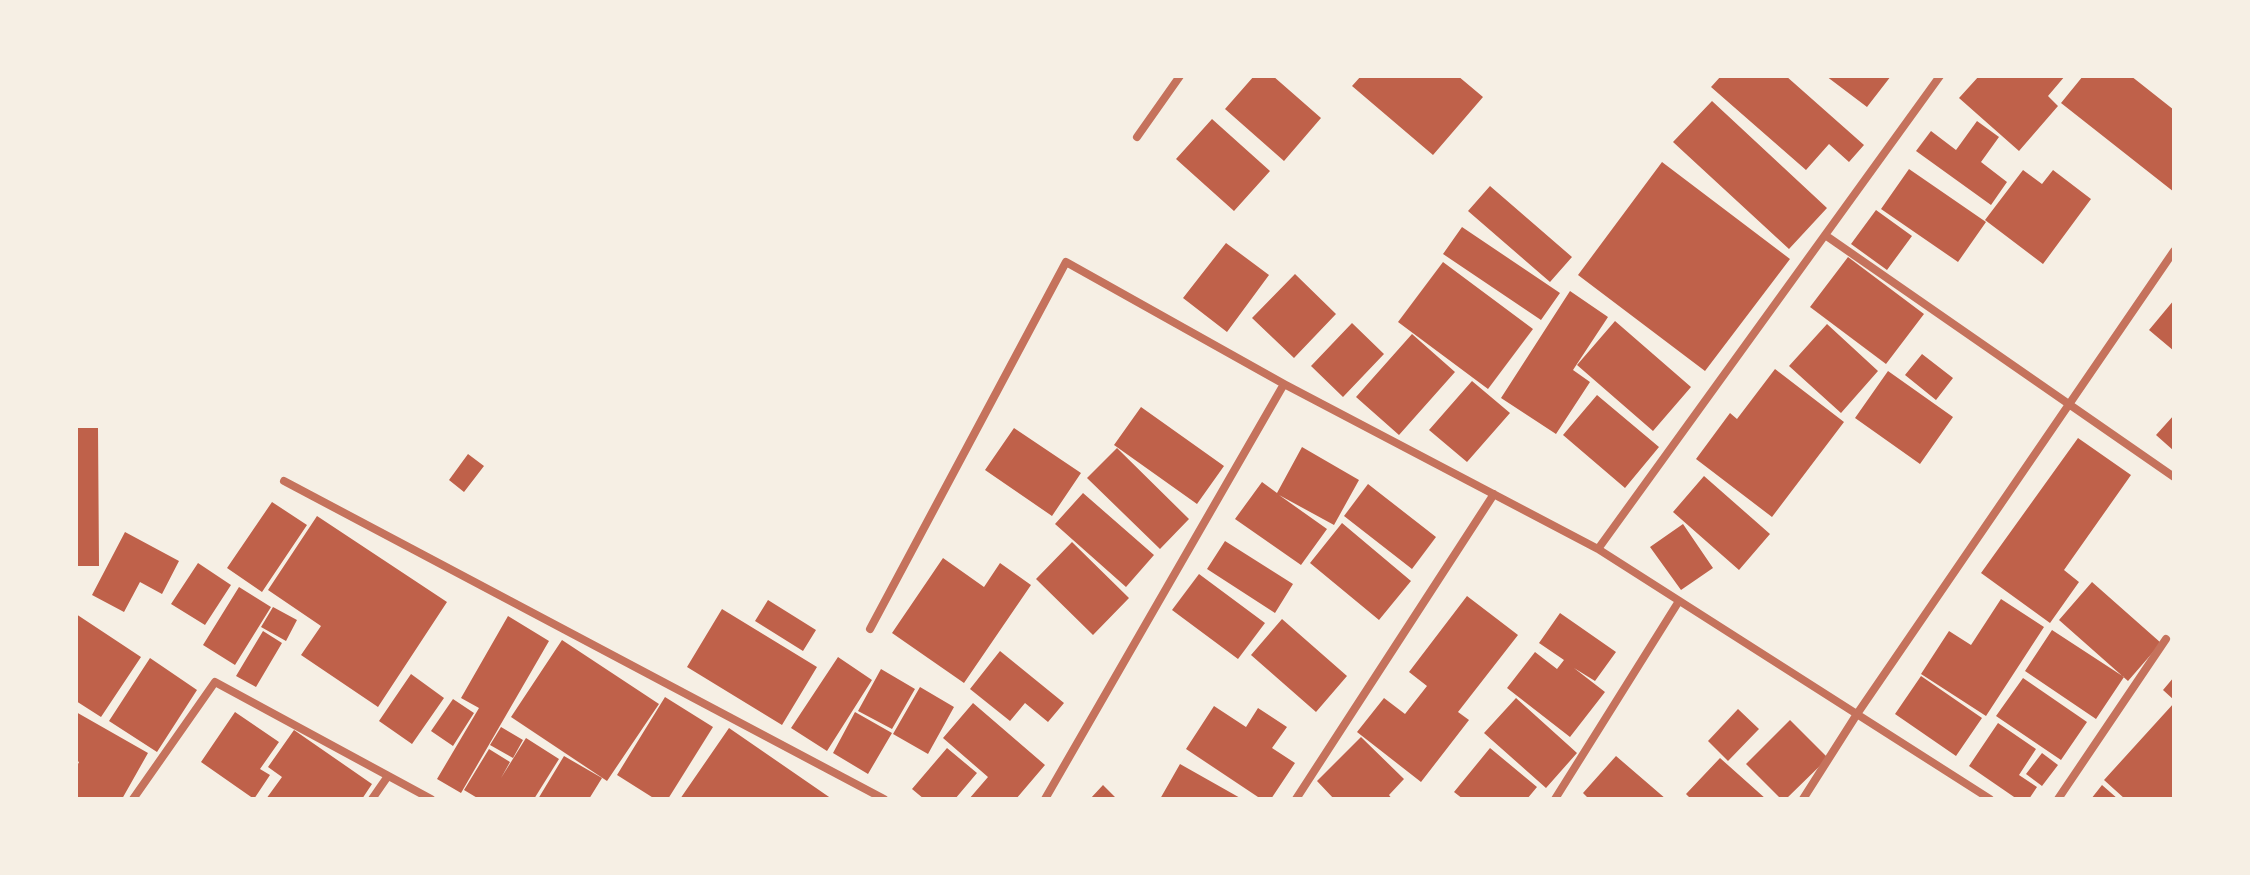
<!DOCTYPE html>
<style>
body{margin:0}
#map{position:relative;width:2250px;height:875px;overflow:hidden;background:#f6efe4;font-family:"Zilla Slab",serif}
canvas{display:block}
.frame{position:absolute;inset:0;border:78px solid #f6efe4;pointer-events:none}
</style>
<div id="map">
<canvas width="2250" height="875"></canvas>
<div class="frame"></div>
</div>
<script>
const ctx = document.querySelector('canvas').getContext('2d');
ctx.lineJoin = 'round';
function fillPath(path, color) { ctx.fillStyle = color; ctx.fill(path, 'evenodd'); }
function strokePath(path, color, width, dash) { ctx.strokeStyle = color; ctx.lineWidth = width; ctx.lineCap = dash ? 'butt' : 'round'; ctx.setLineDash(dash || []); ctx.stroke(path); }
fillPath(new Path2D(`
 M 1254,76 L 1273,76 L 1321,118 L 1284,161 L 1225,109 Z
 M 1361,76 L 1458,76 L 1483,97 L 1433,155 L 1352,86 Z
 M 1721,76 L 1786,76 L 1864,145 L 1849,162 L 1829,144 L 1806,170 L 1711,87 Z
 M 1826,76 L 1891,76 L 1867,107 Z
 M 1979,76 L 2065,76 L 2048,96 L 2058,106 L 2019,151 L 1959,98 Z
 M 2083,76 L 2131,76 L 2174,110 L 2174,192 L 2061,103 Z
 M 1712,101 L 1827,208 L 1789,249 L 1673,142 Z
 M 1212,119 L 1270,171 L 1234,211 L 1176,159 Z
 M 1977,121 L 1999,137 L 1981,162 L 2007,182 L 1991,205 L 1916,151 L 1931,131 L 1956,150 Z
 M 1662,162 L 1790,259 L 1705,371 L 1578,275 Z
 M 1909,169 L 1986,222 L 1958,262 L 1881,209 Z
 M 2023,170 L 2042,184 L 2053,170 L 2091,199 L 2043,264 L 1985,220 Z
 M 1490,186 L 1572,257 L 1550,282 L 1468,211 Z
 M 1876,210 L 1912,236 L 1887,270 L 1851,244 Z
 M 1462,227 L 1560,293 L 1541,320 L 1443,254 Z
 M 1226,243 L 1269,275 L 1227,332 L 1183,298 Z
 M 1848,257 L 1924,314 L 1886,364 L 1810,307 Z
 M 1443,262 L 1533,329 L 1488,389 L 1398,322 Z
 M 1295,274 L 1336,314 L 1294,358 L 1252,318 Z
 M 1570,291 L 1608,317 L 1573,370 L 1590,382 L 1556,434 L 1501,398 Z
 M 2174,300 L 2174,351 L 2149,330 Z
 M 1615,321 L 1691,387 L 1653,431 L 1577,365 Z
 M 1352,323 L 1384,354 L 1343,397 L 1311,366 Z
 M 1827,324 L 1878,371 L 1841,413 L 1789,366 Z
 M 1412,334 L 1455,372 L 1399,435 L 1356,397 Z
 M 1922,354 L 1953,378 L 1936,400 L 1905,375 Z
 M 1775,369 L 1844,422 L 1772,517 L 1696,459 L 1730,413 L 1737,419 Z
 M 1888,371 L 1953,417 L 1920,464 L 1855,418 Z
 M 1472,381 L 1510,413 L 1467,462 L 1429,430 Z
 M 1597,395 L 1659,447 L 1625,488 L 1563,435 Z
 M 1141,407 L 1224,466 L 1197,504 L 1114,445 Z
 M 2174,415 L 2174,451 L 2156,435 Z
 M 76,428 L 98,428 L 99,566 L 76,566 Z
 M 1014,428 L 1081,473 L 1052,516 L 985,470 Z
 M 2078,438 L 2131,475 L 2064,570 L 2079,582 L 2050,623 L 1981,573 Z
 M 1302,447 L 1359,480 L 1334,525 L 1279,495 L 1327,529 L 1301,565 L 1235,519 L 1262,482 L 1277,493 Z
 M 1117,448 L 1189,519 L 1160,549 L 1087,478 Z
 M 468,454 L 484,466 L 464,492 L 449,480 Z
 M 1704,476 L 1770,534 L 1739,570 L 1673,512 Z
 M 1368,484 L 1436,537 L 1412,569 L 1344,516 Z
 M 1083,493 L 1154,555 L 1126,587 L 1055,524 Z
 M 272,502 L 307,525 L 262,592 L 227,568 Z
 M 317,516 L 447,602 L 378,707 L 301,655 L 321,626 L 268,590 Z
 M 1342,523 L 1411,581 L 1379,620 L 1310,563 Z
 M 1683,524 L 1713,568 L 1681,590 L 1650,547 Z
 M 125,532 L 179,561 L 162,594 L 140,582 L 124,612 L 92,595 Z
 M 1225,541 L 1293,584 L 1275,613 L 1207,569 Z
 M 1072,542 L 1129,598 L 1093,635 L 1036,579 Z
 M 943,558 L 984,587 L 1000,563 L 1031,585 L 964,683 L 892,633 Z
 M 198,563 L 231,585 L 205,625 L 171,604 Z
 M 1199,574 L 1265,623 L 1238,659 L 1172,610 Z
 M 2092,582 L 2161,643 L 2128,681 L 2059,620 Z
 M 239,587 L 271,607 L 235,665 L 203,645 Z
 M 1467,596 L 1518,635 L 1458,712 L 1469,720 L 1421,782 L 1357,732 L 1384,698 L 1405,714 L 1427,686 L 1409,672 Z
 M 2001,599 L 2044,627 L 1986,716 L 1921,674 L 1949,631 L 1971,645 Z
 M 768,600 L 816,630 L 803,651 L 755,621 Z
 M 273,607 L 297,620 L 286,641 L 261,627 Z
 M 722,609 L 817,667 L 782,725 L 687,667 Z
 M 1560,613 L 1616,652 L 1595,681 L 1574,668 L 1605,692 L 1570,737 L 1507,688 L 1535,652 L 1557,669 L 1564,660 L 1539,643 Z
 M 76,614 L 141,657 L 101,717 L 76,701 Z
 M 508,616 L 549,641 L 461,793 L 437,779 L 479,708 L 461,698 Z
 M 1282,619 L 1347,676 L 1316,712 L 1251,655 Z
 M 2052,630 L 2124,677 L 2096,719 L 2025,671 Z
 M 263,631 L 282,643 L 256,687 L 236,676 Z
 M 562,640 L 659,704 L 607,781 L 511,717 Z
 M 1000,651 L 1064,703 L 1048,722 L 1025,703 L 1010,721 L 970,689 Z
 M 838,657 L 872,680 L 827,751 L 791,728 Z
 M 150,658 L 197,690 L 157,752 L 109,721 Z
 M 881,669 L 915,689 L 892,729 L 858,711 Z
 M 411,674 L 444,698 L 412,744 L 379,721 Z
 M 1921,676 L 1982,718 L 1956,756 L 1895,714 Z
 M 2174,677 L 2174,700 L 2163,690 Z
 M 2023,678 L 2087,722 L 2061,760 L 1996,716 Z
 M 920,687 L 954,707 L 928,754 L 893,734 Z
 M 665,697 L 713,727 L 668,799 L 655,799 L 617,775 Z
 M 1516,698 L 1577,753 L 1546,788 L 1484,733 Z
 M 453,699 L 474,713 L 453,746 L 431,731 Z
 M 973,703 L 1045,765 L 1016,799 L 969,799 L 988,777 L 943,738 Z
 M 2174,703 L 2174,799 L 2125,799 L 2104,780 Z
 M 1214,706 L 1246,727 L 1258,708 L 1287,727 L 1272,748 L 1295,763 L 1271,799 L 1261,799 L 1186,749 Z
 M 1738,709 L 1759,729 L 1728,761 L 1708,741 Z
 M 76,712 L 148,753 L 122,799 L 76,799 L 76,768 L 79,762 L 76,760 Z
 M 235,712 L 279,742 L 260,769 L 270,775 L 254,799 L 201,762 Z
 M 855,712 L 892,733 L 868,774 L 833,753 Z
 M 1790,720 L 1828,758 L 1786,799 L 1781,799 L 1746,764 Z
 M 1998,723 L 2036,749 L 2019,775 L 2037,787 L 2029,799 L 2017,799 L 1969,766 Z
 M 501,727 L 523,740 L 513,758 L 490,745 Z
 M 729,728 L 832,799 L 680,799 Z
 M 294,730 L 372,784 L 362,799 L 266,799 L 282,777 L 268,767 Z
 M 1361,737 L 1404,779 L 1389,795 L 1392,799 L 1334,799 L 1317,781 Z
 M 526,738 L 559,759 L 534,799 L 479,799 L 464,790 L 489,749 L 510,762 L 501,778 Z
 M 947,748 L 977,773 L 955,799 L 924,799 L 912,789 Z
 M 1490,748 L 1537,787 L 1527,799 L 1463,799 L 1454,792 Z
 M 2042,753 L 2058,765 L 2042,786 L 2026,774 Z
 M 564,756 L 602,778 L 589,799 L 538,799 Z
 M 1616,756 L 1666,799 L 1589,799 L 1583,793 Z
 M 1720,758 L 1766,799 L 1691,799 L 1686,794 Z
 M 1180,764 L 1242,799 L 1160,799 Z
 M 1103,785 L 1117,799 L 1090,799 Z
 M 2102,785 L 2118,799 L 2091,799 Z`), '#bf614a');
strokePath(new Path2D(`
 M 1940,76 L 1598,549 L 1990,799
 M 1137,137 L 1180,76
 M 1825,235 L 2174,477
 M 284,481 L 884,799
 M 870,629 L 1066,262 L 1284,384 L 1598,549
 M 133,799 L 215,682 L 431,799
 M 372,799 L 388,776
 M 1045,799 L 1284,384
 M 1296,799 L 1494,494
 M 1555,799 L 1679,601
 M 1803,799 L 1857,714 L 2174,251
 M 2058,799 L 2166,639`), '#c5725c', 8);
</script>
